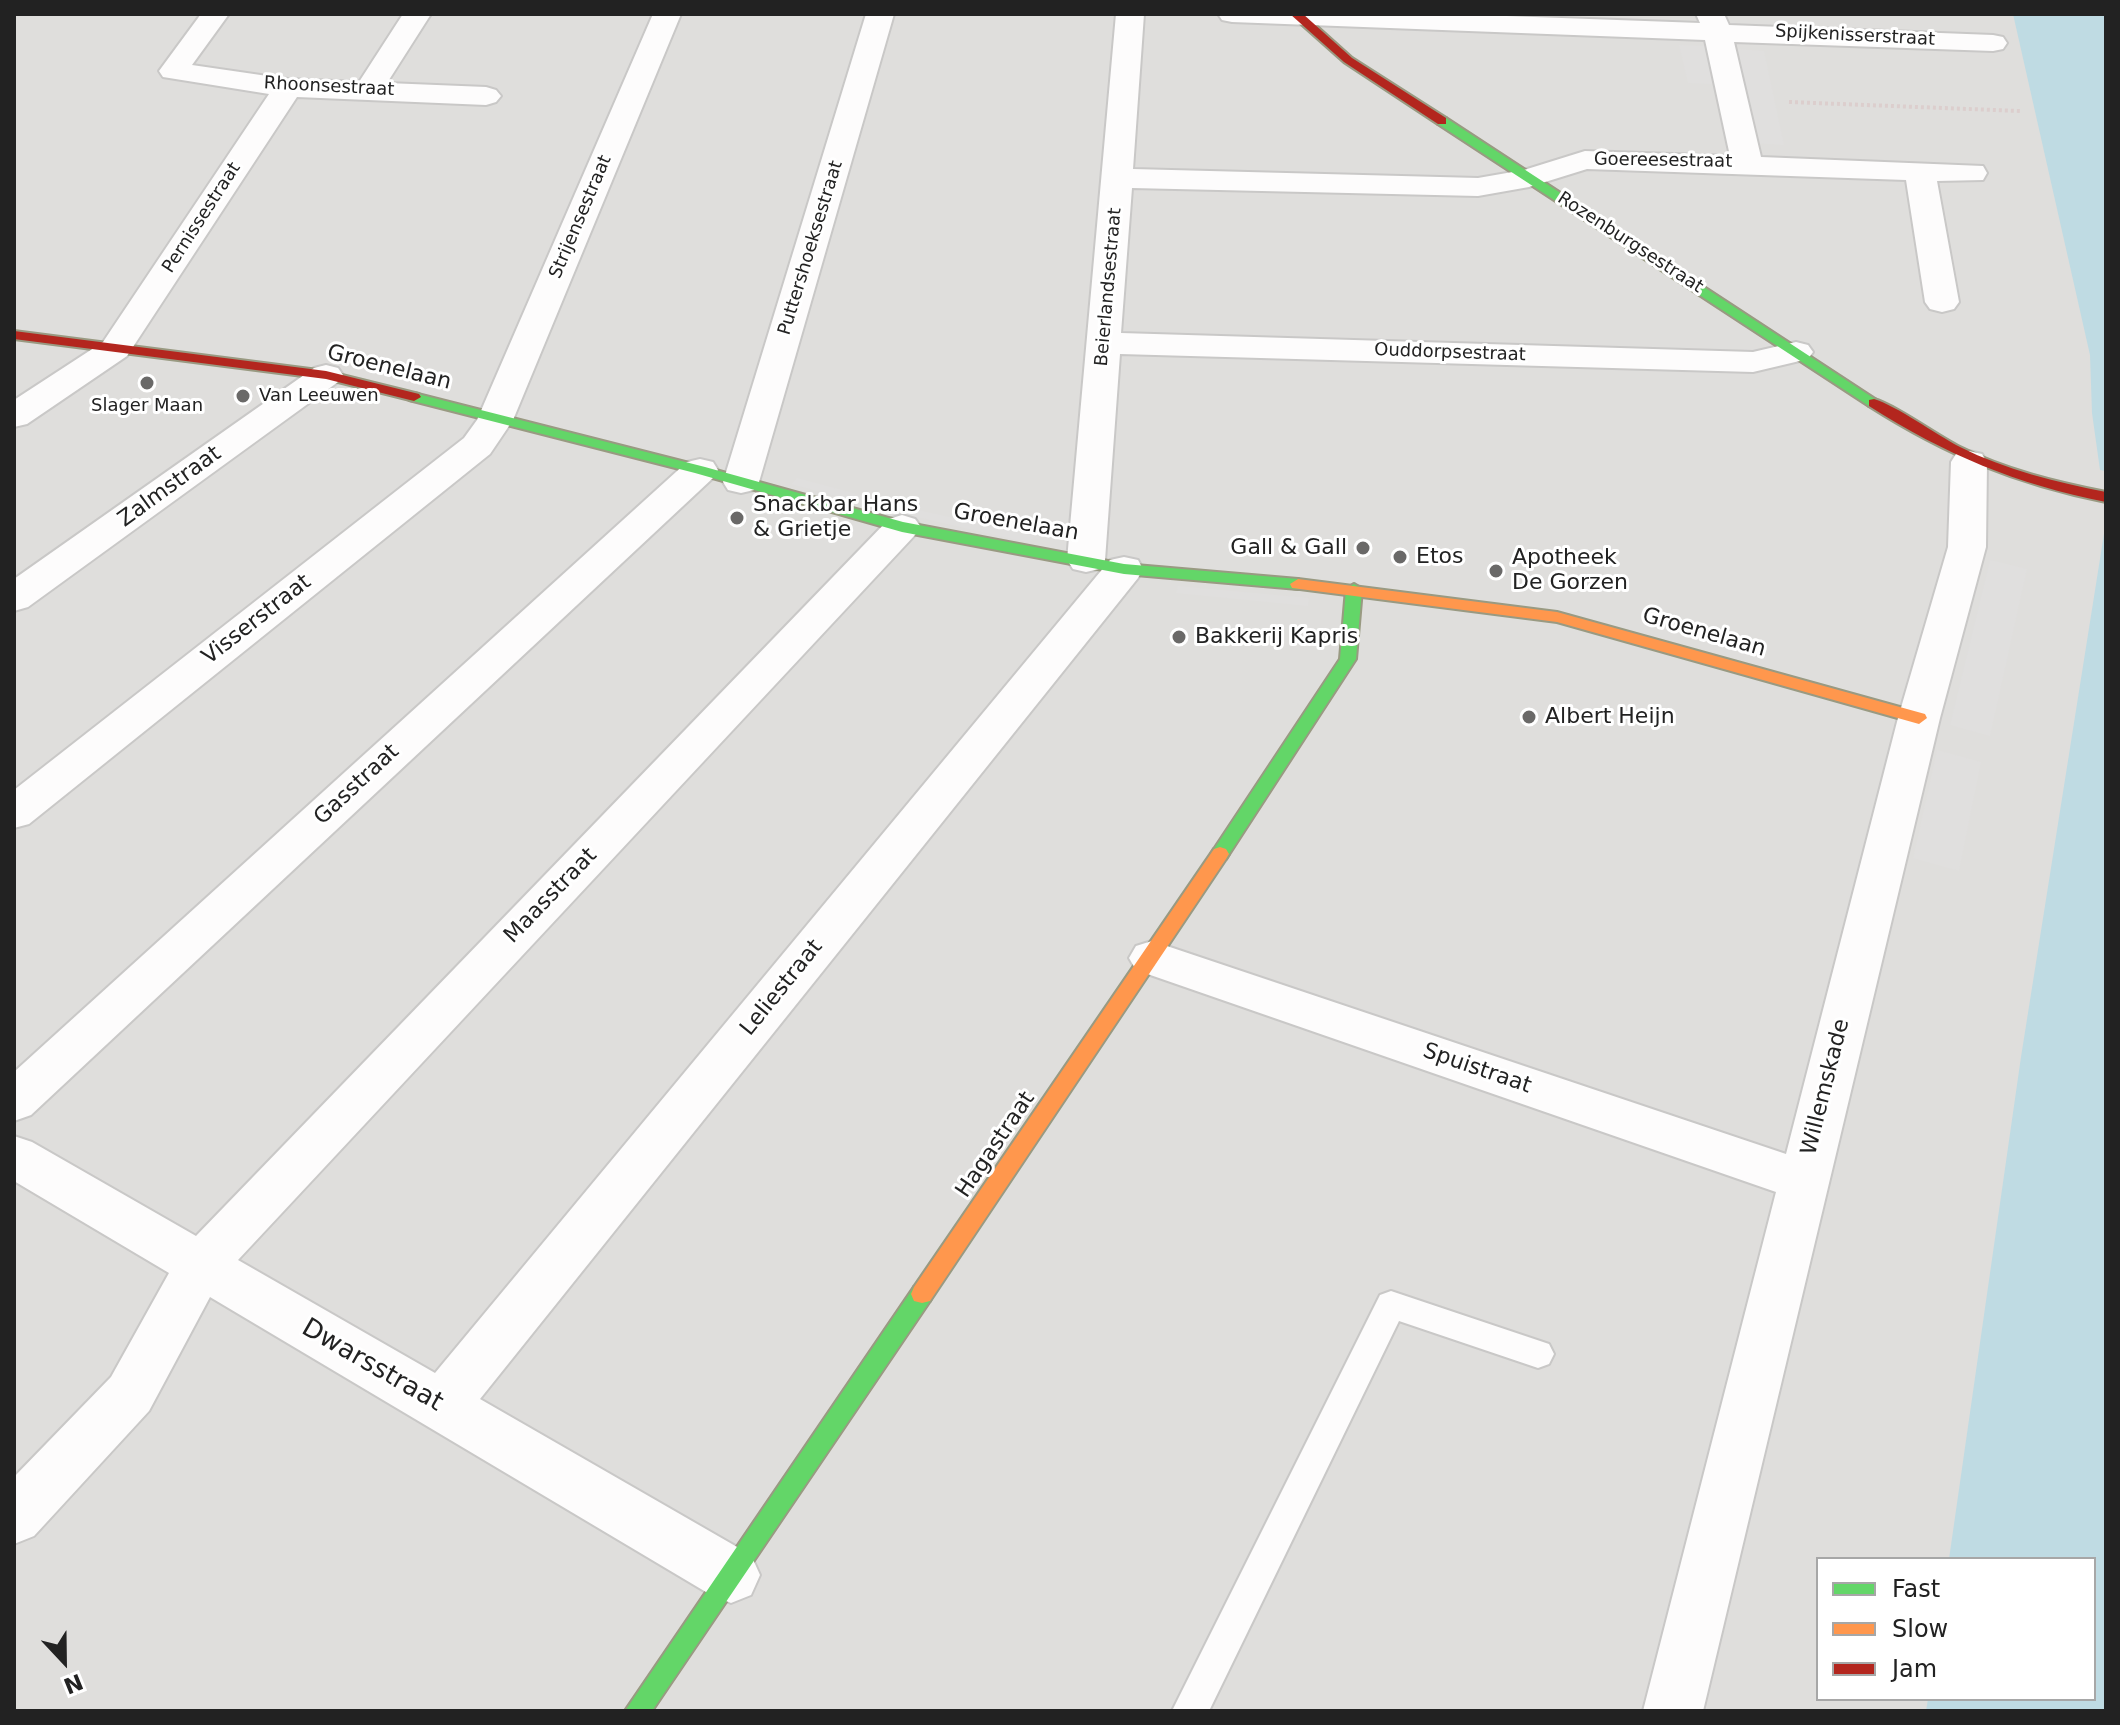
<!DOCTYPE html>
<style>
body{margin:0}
#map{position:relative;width:2120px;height:1725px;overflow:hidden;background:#f0eeeb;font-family:"DejaVu Sans",sans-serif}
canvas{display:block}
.frame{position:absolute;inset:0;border:16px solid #222;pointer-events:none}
.legend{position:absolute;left:1816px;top:1557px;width:280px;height:144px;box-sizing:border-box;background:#fff;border:2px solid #a7a7a7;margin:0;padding:10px 14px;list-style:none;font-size:24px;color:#222}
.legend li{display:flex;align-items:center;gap:16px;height:40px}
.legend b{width:40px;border:2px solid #a7a7a7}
.north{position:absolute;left:24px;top:1621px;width:80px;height:80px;-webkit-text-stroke:6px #fff;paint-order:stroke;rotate:158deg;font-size:22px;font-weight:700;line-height:32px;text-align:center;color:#222}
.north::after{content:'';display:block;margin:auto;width:28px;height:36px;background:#222;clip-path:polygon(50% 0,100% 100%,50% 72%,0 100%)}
</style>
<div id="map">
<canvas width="2120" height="1725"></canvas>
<div class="frame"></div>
<ul class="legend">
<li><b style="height:10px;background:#63d668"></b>Fast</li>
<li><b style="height:10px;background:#ff974d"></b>Slow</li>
<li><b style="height:10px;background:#b3261e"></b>Jam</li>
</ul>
<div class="north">N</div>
</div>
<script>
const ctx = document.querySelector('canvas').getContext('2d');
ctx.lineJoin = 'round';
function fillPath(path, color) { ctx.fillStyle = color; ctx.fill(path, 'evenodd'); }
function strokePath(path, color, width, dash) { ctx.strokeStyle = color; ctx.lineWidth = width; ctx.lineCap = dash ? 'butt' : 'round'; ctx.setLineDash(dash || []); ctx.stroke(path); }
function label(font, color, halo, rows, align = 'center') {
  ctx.font = font + ' "DejaVu Sans",sans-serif'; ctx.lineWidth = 6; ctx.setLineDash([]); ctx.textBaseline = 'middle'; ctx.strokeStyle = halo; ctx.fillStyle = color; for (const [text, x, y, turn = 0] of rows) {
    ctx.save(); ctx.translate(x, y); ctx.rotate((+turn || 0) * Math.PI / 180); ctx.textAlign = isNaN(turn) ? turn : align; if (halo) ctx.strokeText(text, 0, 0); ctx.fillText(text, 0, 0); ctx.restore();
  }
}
fillPath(new Path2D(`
 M 14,14 L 2106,14 L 2106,1711 L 14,1711 ZM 1818,1559 L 2094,1559 L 2094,1699 L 1818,1699 Z`), '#dfdedc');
fillPath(new Path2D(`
 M 1679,45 L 1706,46 L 1715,84 L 1688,83 Z
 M 1737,49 L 1764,51 L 1784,145 L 1754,143 Z
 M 797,478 L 909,508 L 1034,536 L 1030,543 L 904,514 L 791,484 Z
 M 1990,560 L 2027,569 L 1990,736 L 1950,725 Z
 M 1178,586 L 1309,598 L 1308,606 L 1176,593 Z
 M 1937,750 L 1981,762 L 1959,871 L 1913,858 Z`), '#e0dfde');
fillPath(new Path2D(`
 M 2013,14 L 2106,14 L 2106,471 L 2100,470 L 2092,413 L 2090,355 Z
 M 2106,521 L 2106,1711 L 1926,1711 L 1928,1699 L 2094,1699 L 2094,1559 L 1949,1559 L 2021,1057 Z`), '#bfdbe3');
const lane = new Path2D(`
 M 1391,1291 L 1549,1344 L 1554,1354 L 1549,1364 L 1538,1368 L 1399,1321 L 1209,1711 L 1172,1711 L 1380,1295 Z`);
const street = new Path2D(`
 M 201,14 L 229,14 L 192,65 L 288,79 L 359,82 L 403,14 L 431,14 L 387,83 L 486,87 L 496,90 L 501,96 L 496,102 L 486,105 L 297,97 L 127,356 L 27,424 L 14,427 L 14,400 L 103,342 L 269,94 L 163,77 L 159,71 Z
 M 653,14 L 681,14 L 513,420 L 490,454 L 29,824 L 14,828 L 14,790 L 464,438 L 477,420 Z
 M 866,14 L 894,14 L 759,482 L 754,490 L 741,493 L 728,490 L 723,482 Z
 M 1116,14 L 1144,14 L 1133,169 L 1478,178 L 1524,170 L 1585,151 L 1730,156 L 1705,40 L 1232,22 L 1222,20 L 1218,14 L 1451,14 L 1700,23 L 1696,14 L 1724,14 L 1729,25 L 1993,35 L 2003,37 L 2007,43 L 2003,49 L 1993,51 L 1734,42 L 1761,157 L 1983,166 L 1987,173 L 1983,180 L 1937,181 L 1959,302 L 1954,309 L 1942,312 L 1930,309 L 1925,302 L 1906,180 L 1587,169 L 1529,187 L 1478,196 L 1132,188 L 1121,333 L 1753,352 L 1796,342 L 1808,345 L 1813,352 L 1808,359 L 1753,372 L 1120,354 L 1105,560 L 1099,569 L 1086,572 L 1073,569 L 1067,560 Z
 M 326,365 L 338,368 L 343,375 L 338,382 L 28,607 L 14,611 L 14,579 L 314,368 Z
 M 1969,451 L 1982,454 L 1987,462 L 1986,547 L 1940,718 L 1703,1711 L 1643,1711 L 1776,1192 L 1136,970 L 1129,958 L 1136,946 L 1152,941 L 1786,1154 L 1898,718 L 1948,547 L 1951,462 L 1956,454 Z
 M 700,459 L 713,462 L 718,470 L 713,478 L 31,1115 L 14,1121 L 14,1072 L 687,462 Z
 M 902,515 L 915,519 L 921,527 L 915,535 L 238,1260 L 435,1373 L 1110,560 L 1124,557 L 1138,560 L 1143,569 L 1138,578 L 480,1399 L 751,1555 L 760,1575 L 751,1595 L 731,1603 L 711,1595 L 210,1297 L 149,1411 L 34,1536 L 14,1544 L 14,1477 L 111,1377 L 169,1273 L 14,1181 L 14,1136 L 32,1142 L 196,1236 L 889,519 Z`);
const fast = new Path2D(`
 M 1438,118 L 1446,118 L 1881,403 L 1874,407 L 1869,406 L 1438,124 Z
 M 414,393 L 705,467 L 903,522 L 1124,564 L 1298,579 L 1306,584 L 1298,589 L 1124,574 L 902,532 L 695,473 L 409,400 L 407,397 Z
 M 1354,584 L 1362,589 L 1356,659 L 1226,859 L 1214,859 L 1211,854 L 1214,849 L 1340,659 L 1346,589 Z
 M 922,1285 L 930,1287 L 933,1294 L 930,1301 L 652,1711 L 625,1711 L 914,1287 Z`);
const slow = new Path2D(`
 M 1298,579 L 1557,612 L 1925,714 L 1927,718 L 1919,724 L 1557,622 L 1292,588 L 1290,584 Z
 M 1220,847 L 1226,849 L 1229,854 L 1226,859 L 930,1301 L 922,1303 L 914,1301 L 911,1294 L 914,1287 L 1214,849 Z`);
const jam = new Path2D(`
 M 1290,14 L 1303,14 L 1352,58 L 1446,118 L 1446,124 L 1438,124 L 1344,62 Z
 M 14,331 L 326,371 L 419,394 L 421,397 L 414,401 L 326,379 L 14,339 Z
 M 1874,399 C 1897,406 1935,434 1960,447 C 2006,470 2056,482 2106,492 L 2106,502 C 2016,484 1946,455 1869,406 L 1869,400 Z`);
strokePath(lane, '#c9c8c7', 4);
strokePath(street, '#c9c8c7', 4);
strokePath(fast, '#999a82', 4);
strokePath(slow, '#999a82', 4);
strokePath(jam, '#999a82', 4);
strokePath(new Path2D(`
 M 1789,102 L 2020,111`), '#dccecd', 4, [3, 3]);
fillPath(lane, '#fdfcfc');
fillPath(street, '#fdfcfc');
fillPath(fast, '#63d668');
fillPath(slow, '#ff974d');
fillPath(jam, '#b3261e');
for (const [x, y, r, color] of [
 [147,383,8,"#6a6968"],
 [243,396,8,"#6a6968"],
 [737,518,8,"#6a6968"],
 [1363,548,8,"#6a6968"],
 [1400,557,8,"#6a6968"],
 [1496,571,8,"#6a6968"],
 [1179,637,8,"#6a6968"],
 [1529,717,8,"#6a6968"]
]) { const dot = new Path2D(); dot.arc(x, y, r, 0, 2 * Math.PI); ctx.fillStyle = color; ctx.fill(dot); strokePath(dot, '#fff', 3); }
label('18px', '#222', '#fff', [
 ["Spijkenisserstraat",1855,36,3],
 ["Rhoonsestraat",329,87,3],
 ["Goereesestraat",1663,161,1],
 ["Strijensestraat",581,217,-67],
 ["Pernissestraat",202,218,-57],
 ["Rozenburgsestraat",1630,243,33],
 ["Puttershoeksestraat",811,248,-73],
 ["Beierlandsestraat",1109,287,-85],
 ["Ouddorpsestraat",1450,353,2]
]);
label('18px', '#222', '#fff', [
 ["Van Leeuwen",259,396],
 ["Slager Maan",147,406,"center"]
], 'left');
label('22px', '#222', '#fff', [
 ["Groenelaan",389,368,14],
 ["Zalmstraat",170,487,-36],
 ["Groenelaan",1016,523,10],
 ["Visserstraat",257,620,-38],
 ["Groenelaan",1704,633,16],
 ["Gasstraat",357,785,-43],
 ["Maasstraat",551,896,-46],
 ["Leliestraat",782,988,-51],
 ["Spuistraat",1477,1069,19],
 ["Willemskade",1826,1087,-76],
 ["Hagastraat",996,1145,-56]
]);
label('22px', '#222', '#fff', [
 ["Snackbar Hans",753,505],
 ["& Grietje",753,530],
 ["Gall & Gall",1347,548,"right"],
 ["Etos",1416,557],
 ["Apotheek",1512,558],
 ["De Gorzen",1512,583],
 ["Bakkerij Kapris",1195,637],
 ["Albert Heijn",1545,717]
], 'left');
label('26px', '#222', '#fff', [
 ["Dwarsstraat",372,1366,30]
]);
</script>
